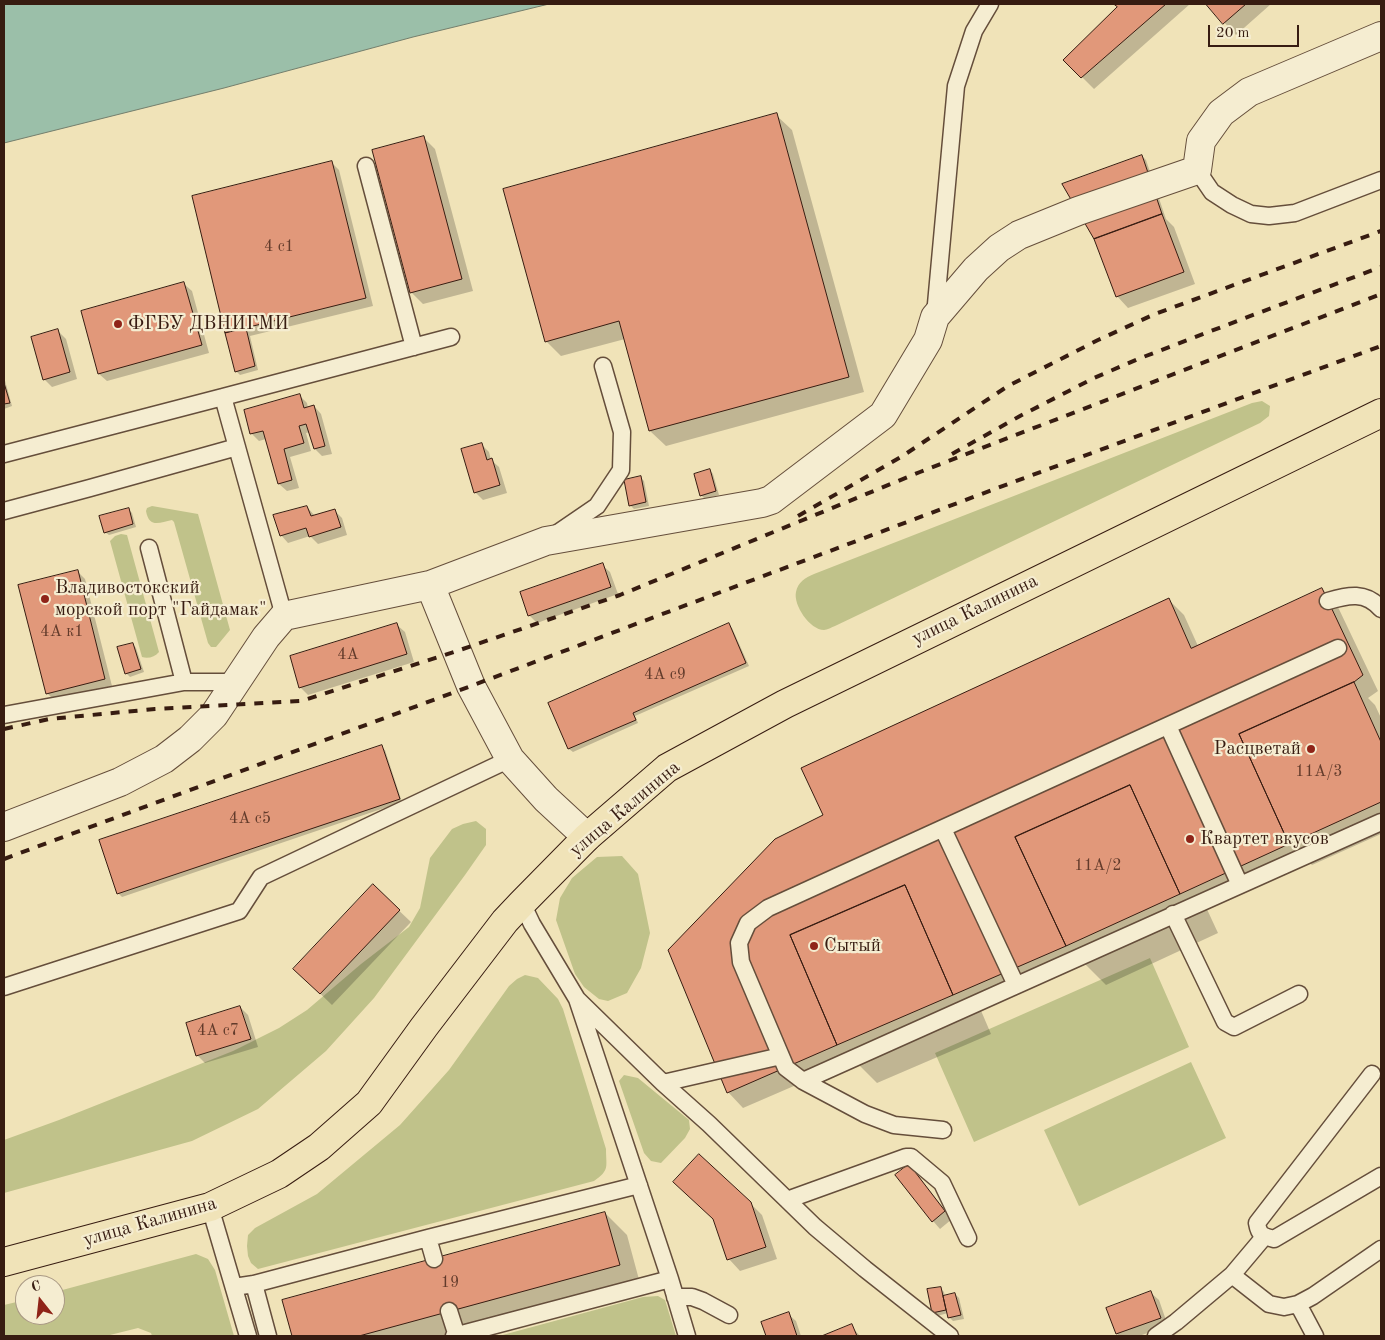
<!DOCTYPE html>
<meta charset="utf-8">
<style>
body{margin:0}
#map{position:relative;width:1385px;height:1340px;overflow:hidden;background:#f0e3b8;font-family:"Old Standard TT",serif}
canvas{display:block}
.frame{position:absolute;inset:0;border:5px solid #371c11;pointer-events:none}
.north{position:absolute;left:15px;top:1275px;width:50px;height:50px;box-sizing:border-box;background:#f5edd1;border:1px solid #a99984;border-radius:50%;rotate:344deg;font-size:14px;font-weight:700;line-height:20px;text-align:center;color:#371c11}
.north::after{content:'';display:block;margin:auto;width:18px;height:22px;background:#8f2418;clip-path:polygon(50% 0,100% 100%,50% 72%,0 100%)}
.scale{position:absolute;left:1208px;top:25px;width:91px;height:22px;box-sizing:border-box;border:2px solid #371c11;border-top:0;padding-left:6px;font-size:15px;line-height:18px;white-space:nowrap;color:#371c11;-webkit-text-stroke:4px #f5edd1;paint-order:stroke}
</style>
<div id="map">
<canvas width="1385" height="1340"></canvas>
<div class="frame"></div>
<div class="north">С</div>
<div class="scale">20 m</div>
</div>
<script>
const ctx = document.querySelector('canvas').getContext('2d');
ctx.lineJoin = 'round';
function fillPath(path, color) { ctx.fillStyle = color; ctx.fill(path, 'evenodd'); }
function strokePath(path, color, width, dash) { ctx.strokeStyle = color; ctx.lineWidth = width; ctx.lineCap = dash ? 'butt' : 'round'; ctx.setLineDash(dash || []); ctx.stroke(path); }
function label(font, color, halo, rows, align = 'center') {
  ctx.font = font + ' "Old Standard TT",serif'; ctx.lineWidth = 4.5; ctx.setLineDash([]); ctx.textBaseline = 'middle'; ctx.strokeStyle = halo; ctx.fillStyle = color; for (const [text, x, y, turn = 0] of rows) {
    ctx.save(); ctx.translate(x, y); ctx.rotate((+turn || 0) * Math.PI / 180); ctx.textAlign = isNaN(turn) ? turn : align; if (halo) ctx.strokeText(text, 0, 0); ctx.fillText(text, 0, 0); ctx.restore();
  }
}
fillPath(new Path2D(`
 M 1262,401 L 1270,406 L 1269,416 L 1260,423 L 835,626 C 832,627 827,630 824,630 C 810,630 793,605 796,592 C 798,582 805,578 814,574 L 1252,403 Z
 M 152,506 L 198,514 L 230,630 L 216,647 L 211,647 L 208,643 L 174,522 L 172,520 C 159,523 149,528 146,511 L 147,508 Z
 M 121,534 L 127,535 L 159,652 C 155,657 148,659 142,657 L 110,541 L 115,536 Z
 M 476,821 L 486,829 L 486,845 L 465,875 L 374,998 L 326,1051 L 258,1109 L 192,1141 L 4,1193 L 4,1140 L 59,1120 L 233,1051 L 279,1028 L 307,1010 L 361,964 L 409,927 L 420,908 L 430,858 L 452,829 L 463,824 Z
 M 622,856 L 638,874 L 650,933 L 641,968 L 627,993 L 608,1001 L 599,999 L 584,987 L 575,974 L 556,920 L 560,898 L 572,878 L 597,857 Z
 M 1150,958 L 1189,1047 L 974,1142 L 935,1053 Z
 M 525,975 L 538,978 L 558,999 L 563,1009 L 606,1149 C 606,1167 610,1170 594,1181 L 258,1269 L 251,1263 L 248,1256 L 247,1246 L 248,1235 L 255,1228 L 317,1194 L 400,1125 L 449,1070 L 509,986 L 517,979 Z
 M 1191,1062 L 1226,1138 L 1079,1206 L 1044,1130 Z
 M 624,1075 L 638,1078 L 689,1120 L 690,1129 L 685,1138 L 661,1163 L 651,1161 L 644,1153 L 619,1081 Z
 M 196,1254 L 208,1259 L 215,1270 L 234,1336 L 152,1336 L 151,1333 L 138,1328 L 106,1336 L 4,1336 L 4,1305 L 25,1300 L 25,1315 L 55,1315 L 55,1292 Z
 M 658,1296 L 665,1300 L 676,1336 L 499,1336 L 643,1297 Z`), '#c0c28a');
const water = new Path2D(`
 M 4,4 L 549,4 L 413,37 L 224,88 L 4,143 Z`);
fillPath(water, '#9bbfa9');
strokePath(water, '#737e6c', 1);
fillPath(new Path2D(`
 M 1116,4 L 1190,4 L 1094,89 L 1065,60 L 1119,8 Z
 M 1207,4 L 1271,4 L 1236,35 Z
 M 776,115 L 792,130 L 864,392 L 666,446 L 650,431 L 625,339 L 561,356 L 546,341 Z
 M 423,137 L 435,149 L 473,291 L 423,304 L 411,292 Z
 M 1142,156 L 1146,160 L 1166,219 L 1174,227 L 1195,284 L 1128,308 L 1117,296 Z
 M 331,162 L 339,170 L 373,306 L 250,336 L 258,370 L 240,375 L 236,371 L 193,197 Z
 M 184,284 L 192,291 L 209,353 L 107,381 L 99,374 Z
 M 58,331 L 66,339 L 77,379 L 52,387 L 44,379 Z
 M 4,377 L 12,406 L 4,409 Z
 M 299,395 L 307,403 L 308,408 L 314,406 L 321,414 L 332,454 L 322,456 L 315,449 L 310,432 L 306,433 L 311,451 L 290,457 L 299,488 L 287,491 L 279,484 L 266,439 L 259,441 L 252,434 L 245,411 Z
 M 481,444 L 489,452 L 491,460 L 499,467 L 507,493 L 483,500 L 475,492 Z
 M 710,470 L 713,474 L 719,495 L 705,499 L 701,495 Z
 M 640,477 L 644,481 L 649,506 L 634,509 L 631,506 Z
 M 307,507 L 315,516 L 335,511 L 342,518 L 347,535 L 318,544 L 310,536 L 288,543 L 281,535 Z
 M 128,509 L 132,513 L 136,527 L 109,535 L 105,532 Z
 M 602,565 L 610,572 L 618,594 L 537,623 L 529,615 Z
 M 77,571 L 85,579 L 112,686 L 55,701 L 47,693 Z
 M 1322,589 L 1337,605 L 1378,691 L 1368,698 L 1375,705 L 1381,718 L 1381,834 L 1312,865 L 1302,855 L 1205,905 L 1218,933 L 1106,985 L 1082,961 L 979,1006 L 991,1034 L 877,1083 L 854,1060 L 743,1108 L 728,1092 L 825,815 L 1169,600 L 1184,615 L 1198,646 Z
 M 397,625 L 405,632 L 414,662 L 308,695 L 300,687 Z
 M 728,625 L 732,628 L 749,666 L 635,716 L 638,723 L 573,752 L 569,749 L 549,703 Z
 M 133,644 L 136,648 L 144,672 L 130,677 L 126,673 Z
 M 381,747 L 385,750 L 402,802 L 122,897 L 118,893 Z
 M 373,886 L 411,922 L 332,1005 L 306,980 Z
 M 240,1007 L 248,1015 L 258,1047 L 205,1063 L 197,1055 Z
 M 909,1166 L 916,1173 L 952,1219 L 940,1229 L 933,1221 Z
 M 750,1203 L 762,1215 L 777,1259 L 740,1271 L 729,1259 Z
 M 605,1213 L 627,1235 L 641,1287 L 461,1336 L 293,1336 L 283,1301 Z
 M 940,1288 L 944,1292 L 945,1297 L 955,1294 L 959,1298 L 964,1319 L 953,1321 L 949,1317 L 948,1313 L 937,1316 L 934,1312 Z
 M 1151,1293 L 1159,1300 L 1168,1326 L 1139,1336 L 1119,1336 L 1117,1334 L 1107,1309 Z
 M 788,1314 L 796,1321 L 801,1336 L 767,1336 L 762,1323 Z
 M 851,1326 L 860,1336 L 824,1336 Z`), '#0003');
const building = new Path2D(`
 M 1114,4 L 1166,4 L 1081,78 L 1063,60 L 1117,7 Z
 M 1206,4 L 1246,4 L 1223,24 Z
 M 777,113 L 849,377 L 649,431 L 619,321 L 545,342 L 503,189 Z
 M 424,136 L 462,279 L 410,293 L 372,150 Z
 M 1142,155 L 1162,214 L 1094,239 L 1062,184 Z
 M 332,161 L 366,298 L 225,333 L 192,196 Z
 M 1162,214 L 1184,272 L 1116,297 L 1094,239 Z
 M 184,282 L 202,345 L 98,374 L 81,311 Z
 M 246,328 L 255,366 L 235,372 L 225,333 Z
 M 58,329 L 70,372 L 43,380 L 31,337 Z
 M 4,383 L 10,403 L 4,404 Z
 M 300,394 L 304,408 L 314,405 L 325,446 L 314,449 L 306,424 L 299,426 L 304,443 L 284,449 L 292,480 L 278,484 L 263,431 L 250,434 L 244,410 Z
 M 482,443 L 487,460 L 492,458 L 500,485 L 474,493 L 461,449 Z
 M 710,469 L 716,491 L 700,496 L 694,474 Z
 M 641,476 L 646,502 L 629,506 L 624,480 Z
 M 307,506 L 311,516 L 335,509 L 341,527 L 309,537 L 306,528 L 280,536 L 273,515 Z
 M 129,508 L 133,524 L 104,533 L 99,516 Z
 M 603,563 L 611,587 L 528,616 L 520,592 Z
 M 78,570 L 105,679 L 46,694 L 18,585 Z
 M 1322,588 L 1363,675 L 1354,682 L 1239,734 L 1289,844 L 1180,894 L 1130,785 L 1015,837 L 1066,946 L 953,995 L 905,885 L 790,935 L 837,1045 L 727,1093 L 668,950 L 775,839 L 823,815 L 801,768 L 1169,598 L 1191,648 Z
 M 397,623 L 407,654 L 299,688 L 290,656 Z
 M 729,623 L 746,663 L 633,713 L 636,720 L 568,749 L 548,703 Z
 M 133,643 L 141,669 L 125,674 L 117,647 Z
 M 1354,682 L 1381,742 L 1381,802 L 1289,844 L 1239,734 Z
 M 382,745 L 400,799 L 117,894 L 99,840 Z
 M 1130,785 L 1180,894 L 1066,946 L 1015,837 Z
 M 373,884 L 400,910 L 320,994 L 293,969 Z
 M 905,885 L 953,995 L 837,1045 L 790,935 Z
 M 240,1006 L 251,1039 L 196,1056 L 186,1023 Z
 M 699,1154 L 751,1202 L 766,1247 L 727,1260 L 713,1219 L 673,1182 Z
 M 909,1164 L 945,1211 L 932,1222 L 895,1175 Z
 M 605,1212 L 620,1265 L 359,1336 L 292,1336 L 282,1300 Z
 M 941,1287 L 946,1310 L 932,1313 L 927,1289 Z
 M 1151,1291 L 1161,1318 L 1116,1334 L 1106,1308 Z
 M 955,1293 L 961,1315 L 948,1318 L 943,1296 Z
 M 789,1312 L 797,1336 L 766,1336 L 761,1322 Z
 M 852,1324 L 857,1336 L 822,1336 Z`);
fillPath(building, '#e1987a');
strokePath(building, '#371c11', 1);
const lane = new Path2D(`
 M 366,166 L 414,347
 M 1197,170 L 1212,192 L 1232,205 L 1251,214 L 1269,216 L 1295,213 L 1381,180
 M 935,315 L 956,86 L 974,31 L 990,4
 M 223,397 L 451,337
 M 4,454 L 223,397 L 284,616
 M 4,511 L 90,488 L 237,447
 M 556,534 L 597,506 L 621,470 L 622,432 L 603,366
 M 149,548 L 184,682
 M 1328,601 C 1348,595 1366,591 1381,609
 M 4,715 L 184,682 L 236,682
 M 1168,726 L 1240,885
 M 943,829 L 1016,985
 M 522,903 L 532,924 L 577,999 L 670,1279 L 687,1336
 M 1173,914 L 1225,1022 L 1234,1027 L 1299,994
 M 4,987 L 239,911 L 261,877 L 510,759
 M 577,999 L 663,1083 L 709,1124 L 815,1227 L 865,1269 L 950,1336
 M 1372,1074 L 1257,1223 C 1259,1235 1262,1236 1274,1239 L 1381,1176
 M 803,1081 L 1381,822
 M 663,1083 L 781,1056
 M 943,1130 L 894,1125 L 865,1114 L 803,1081 L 786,1068 L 741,962 L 739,943 L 748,923 L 768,908 L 1338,648
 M 787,1200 L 906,1157 L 911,1157 L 942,1183 L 968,1238
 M 210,1207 L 248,1336
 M 428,1238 L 434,1259
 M 1232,1275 L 1264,1237
 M 254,1284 L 268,1336
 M 234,1287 L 254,1284 L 428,1238 L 639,1185
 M 675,1297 L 692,1297 L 703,1301 L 729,1315
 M 1298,1304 L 1315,1336
 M 449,1311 L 457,1336
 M 454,1336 L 670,1279
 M 1156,1336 L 1176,1322 L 1232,1275 L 1269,1304 L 1284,1307 L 1298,1304 L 1313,1296 L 1381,1249`);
const street = new Path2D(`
 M 430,585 L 471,686 L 510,759 L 546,799 L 587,837
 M 4,827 L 120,782 L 164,759 L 190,739 L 214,715 L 266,637 L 284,616 L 430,585 L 546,541 L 762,503 L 771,500 L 883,415 L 928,340 L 935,317 L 976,269 L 999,248 L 1019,235 L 1078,211 L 1197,170 L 1201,141 L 1221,113 L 1249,92 L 1381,36`);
const primary = new Path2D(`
 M 4,1262 L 210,1207 L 279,1174 L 319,1147 L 369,1103 L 424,1027 L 505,921 L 522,903 L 587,837 L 667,768 L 785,704 L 1381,413`);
strokePath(lane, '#654e3b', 19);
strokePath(street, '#654e3b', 30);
strokePath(primary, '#371c11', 30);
strokePath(lane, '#f5edd1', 16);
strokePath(street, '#f5edd1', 28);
strokePath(primary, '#f0e3b8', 28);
strokePath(new Path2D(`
 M 952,454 L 1020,416 L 1094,378 L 1138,359 L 1245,318 L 1381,267
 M 798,516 L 901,457 L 1008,386 L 1098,340 L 1155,314 L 1381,231
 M 4,729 L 49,719 L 155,709 L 301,701 L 457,651 L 620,595 L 920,472 L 1381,294
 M 4,859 L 471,686 L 1008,484 L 1381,346`), '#371c11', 4, [9, 9]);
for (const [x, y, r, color] of [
 [118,324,5,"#8f2418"],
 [45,599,5,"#8f2418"],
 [1311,749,5,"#8f2418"],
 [1190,839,5,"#8f2418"],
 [814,946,5,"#8f2418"]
]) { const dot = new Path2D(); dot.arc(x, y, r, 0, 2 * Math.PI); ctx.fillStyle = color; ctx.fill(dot); strokePath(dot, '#f5edd1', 2); }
label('16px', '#623b2b', null, [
 ["4 с1",279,247],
 ["4А к1",62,632],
 ["4А",348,655],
 ["4А с9",665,675],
 ["11А/3",1319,772],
 ["4А с5",250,819],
 ["11А/2",1098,866],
 ["4А с7",218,1031],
 ["19",450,1283]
]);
label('19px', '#371c11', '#f5edd1', [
 ["ФГБУ ДВНИГМИ",128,324],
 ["Владивостокский",55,588],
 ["морской порт \"Гайдамак\"",55,610],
 ["Расцветай",1301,749,"right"],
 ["Квартет вкусов",1200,839],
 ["Сытый",824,946]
], 'left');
label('19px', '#371c11', '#f5edd1', [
 ["улица Калинина",975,610,-26],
 ["улица Калинина",625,809,-40],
 ["улица Калинина",150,1222,-16]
]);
</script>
